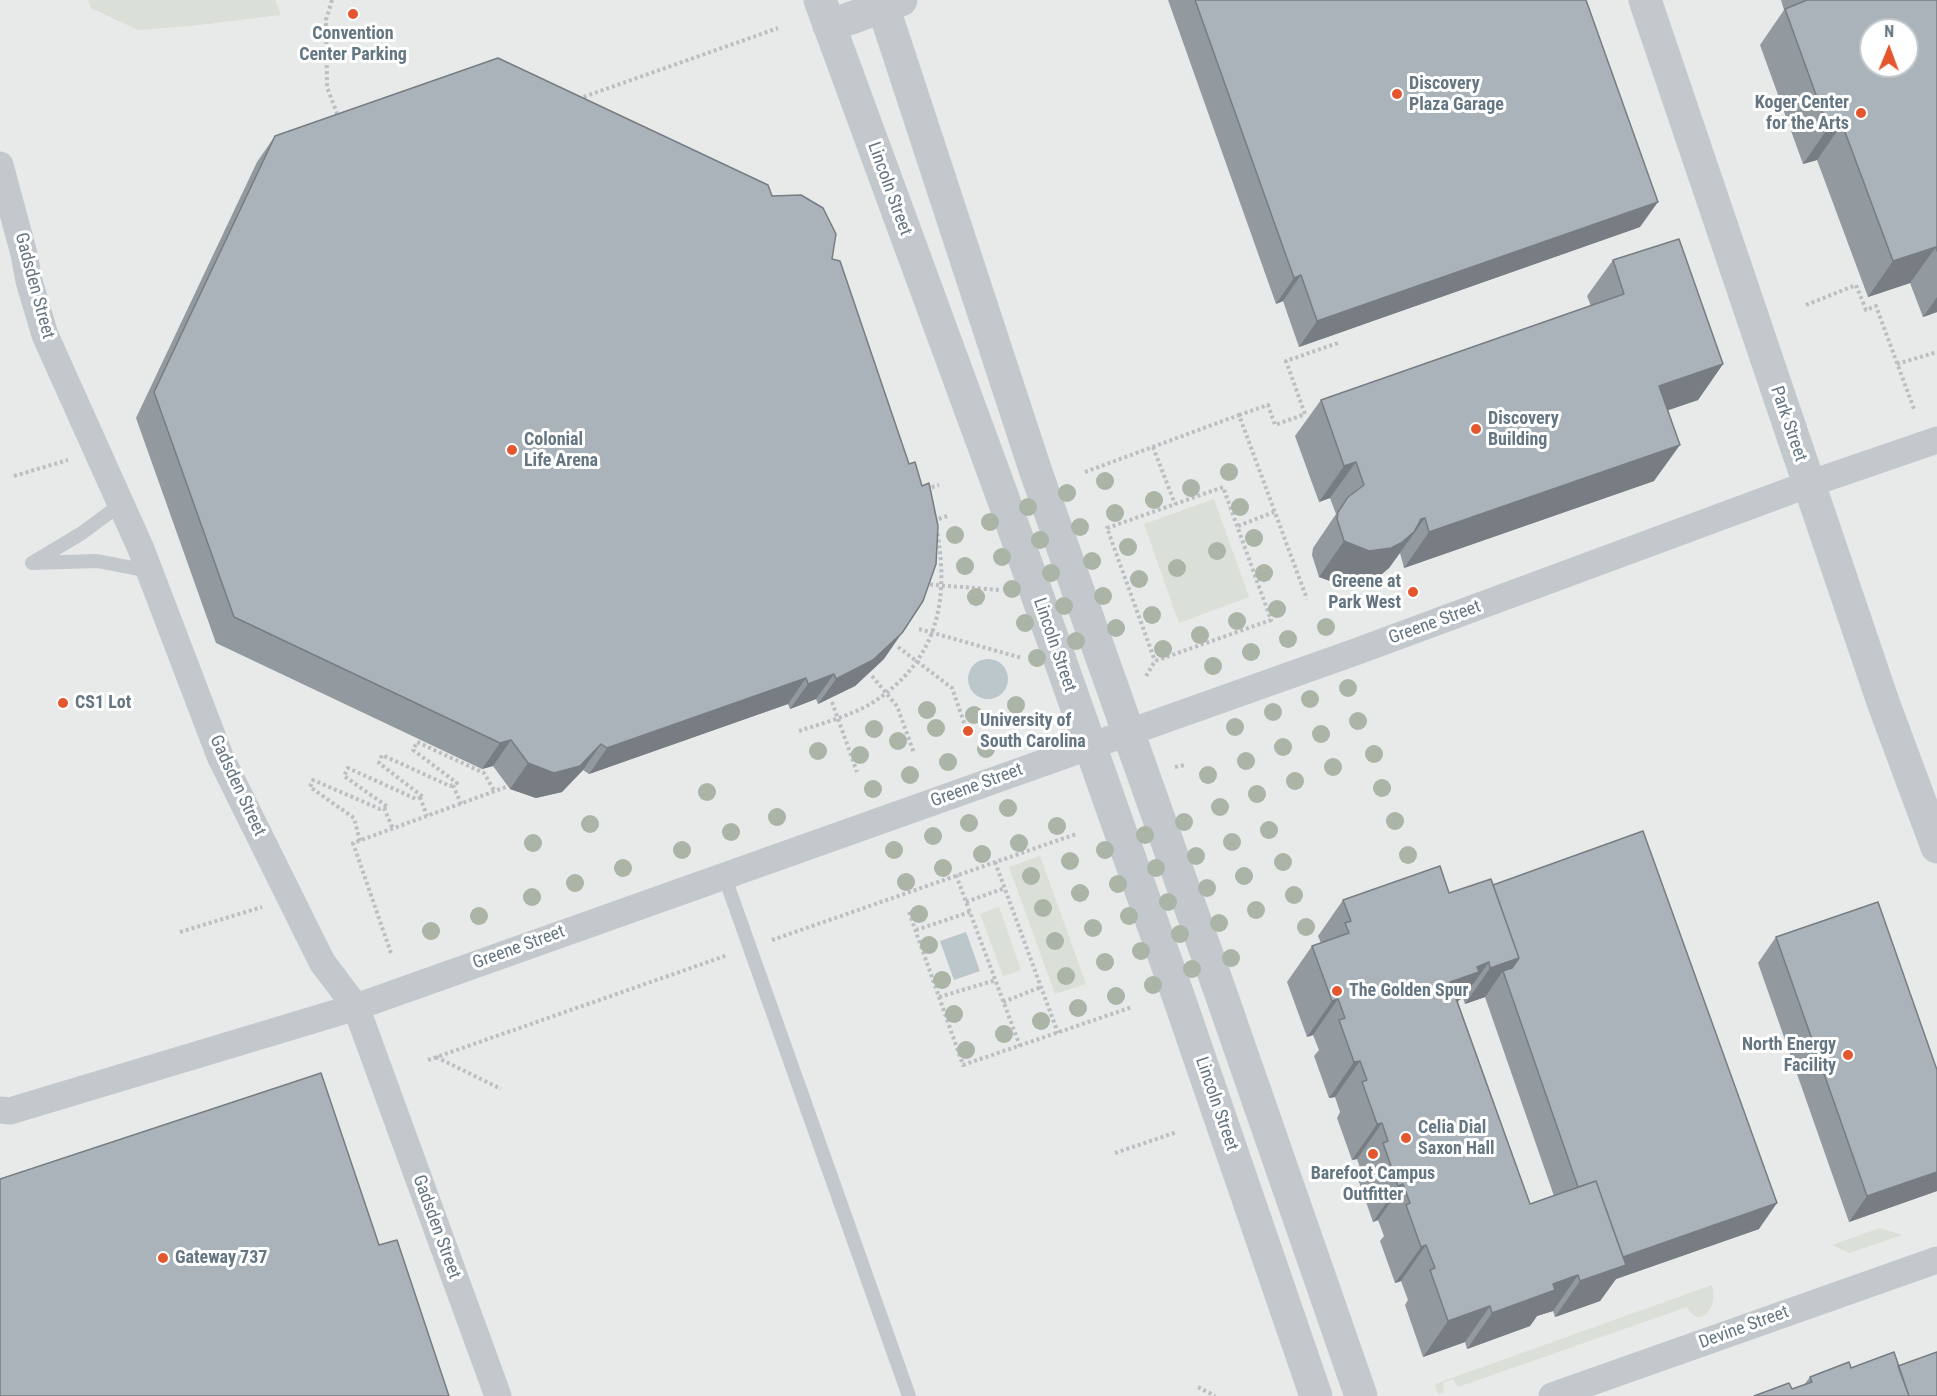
<!DOCTYPE html>
<style>
body{margin:0}
#map{position:relative;width:1937px;height:1396px;overflow:hidden;background:#fafaf8;font-family:"Roboto Condensed",sans-serif}
canvas{display:block}
.north{position:absolute;left:1859px;top:18px;width:60px;height:60px;box-sizing:border-box;background:#fff;border:2px solid #c1c8cd;border-radius:50%;rotate:1deg;font-size:16px;font-weight:700;line-height:24px;text-align:center;color:#657683}
.north::after{content:'';display:block;margin:auto;width:21px;height:27px;background:#e4572e;clip-path:polygon(50% 0,100% 100%,50% 72%,0 100%)}
</style>
<div id="map">
<canvas width="1937" height="1396"></canvas>
<div class="north">N</div>
</div>
<script>
const ctx = document.querySelector('canvas').getContext('2d');
ctx.lineJoin = 'round';
function fillPath(path, color) { ctx.fillStyle = color; ctx.fill(path, 'evenodd'); }
function strokePath(path, color, width, dash) { ctx.strokeStyle = color; ctx.lineWidth = width; ctx.lineCap = dash ? 'butt' : 'round'; ctx.setLineDash(dash || []); ctx.stroke(path); }
function label(font, color, halo, rows, align = 'center') {
  ctx.font = font + ' "Roboto Condensed",sans-serif'; ctx.lineWidth = 6; ctx.setLineDash([]); ctx.textBaseline = 'middle'; ctx.strokeStyle = halo; ctx.fillStyle = color; for (const [text, x, y, turn = 0] of rows) {
    ctx.save(); ctx.translate(x, y); ctx.rotate((+turn || 0) * Math.PI / 180); ctx.textAlign = isNaN(turn) ? turn : align; if (halo) ctx.strokeText(text, 0, 0); ctx.fillText(text, 0, 0); ctx.restore();
  }
}
fillPath(new Path2D(`
 M 0,0 L 852,0 L 859,19 L 912,0 L 1937,0 L 1937,1396 L 0,1396 ZM 1871,30 L 1907,30 L 1907,66 L 1871,66 Z`), '#e8e9e9');
fillPath(new Path2D(`
 M 88,0 L 275,0 L 281,15 L 190,26 L 138,30 L 91,8 Z
 M 1214,499 L 1249,597 L 1179,623 L 1144,524 Z
 M 1040,856 L 1086,984 L 1055,994 L 1009,867 Z
 M 999,907 L 1021,970 L 1003,976 L 980,914 Z
 M 1880,1228 L 1902,1235 L 1849,1253 L 1832,1245 Z
 M 1712,1285 C 1713,1290 1714,1295 1713,1300 C 1710,1317 1696,1324 1687,1307 L 1458,1387 L 1453,1379 L 1443,1383 L 1444,1392 L 1438,1394 L 1435,1384 Z`), '#dadfd7');
fillPath(new Path2D(`
 M968 679a20 20 0 1 1 40 0a20 20 0 1 1-40 0Z
 M 966,932 L 980,971 L 954,980 L 940,941 Z`), '#bbc7cb');
strokePath(new Path2D(`
 M 332,0 L 326,20 L 327,87 L 339,119
 M 578,99 L 778,28
 M 1806,305 L 1856,285 L 1866,310 L 1876,306 L 1914,409
 M 1897,364 L 1937,352
 M 1239,415 L 1268,405 L 1275,425 L 1305,414 L 1286,361 L 1338,343
 M 1153,447 L 1175,504
 M 1085,472 L 1239,415 L 1307,599
 M 14,476 L 68,460
 M 926,489 L 939,485
 M 933,521 L 950,515
 M 1238,526 L 1274,512
 M 924,584 L 999,590
 M 919,629 L 1022,658
 M 898,647 L 952,688 L 968,734
 M 872,676 L 897,706 L 914,753
 M 1146,676 L 1155,661 L 1271,620 L 1223,487 L 1107,528 L 1155,661
 M 832,702 L 857,772
 M 799,731 C 823,723 850,716 872,703 C 936,662 950,603 937,531
 M 1175,767 L 1185,765
 M 453,785 L 461,804
 M 420,797 L 427,816
 M 384,808 L 393,829
 M 360,841 L 354,818 L 310,787 L 313,780 L 380,809 L 388,807 L 344,776 L 348,768 L 416,799 L 423,797 L 379,763 L 382,755 L 450,786 L 457,783 L 413,750 L 417,742 L 484,773 L 495,792
 M 995,862 L 1058,1033
 M 956,875 L 1020,1046
 M 966,902 L 1005,888
 M 909,912 L 963,1065 L 1132,1007
 M 916,930 L 970,912
 M 180,932 L 262,907
 M 772,940 L 1076,834
 M 391,953 L 353,843 L 506,787
 M 939,997 L 996,980
 M 1003,1002 L 1041,987
 M 436,1057 L 501,1089
 M 428,1060 L 728,955
 M 1115,1153 L 1177,1132
 M 1198,1387 L 1215,1396`), '#bbbfc2', 4, [3, 3]);
strokePath(new Path2D(`
 M 121,504 L 82,533 L 32,563 L 97,561 L 149,571
 M 724,875 L 909,1396`), '#c3c8cc', 14);
strokePath(new Path2D(`
 M 0,165 L 24,254 L 29,281 L 45,335 L 141,549 L 220,756 L 322,962 L 356,1007 L 498,1396
 M 0,1110 L 10,1111 L 356,1007 L 1358,651 L 1809,484 L 1937,440
 M 1552,1396 L 1937,1260`), '#c3c8cc', 27);
strokePath(new Path2D(`
 M 820,0 L 1003,498 L 1181,1004 L 1316,1396
 M 881,0 L 1036,472 L 1220,991 L 1361,1396
 M 1645,0 L 1883,702 L 1937,847
 M 829,26 L 901,0`), '#c3c8cc', 33);
ctx.fillStyle = '#aab4a7';
for (const [x, y] of [
 [1229,472],
 [1105,481],
 [1191,488],
 [1067,493],
 [1154,500],
 [1028,507],
 [1240,507],
 [1115,513],
 [990,522],
 [1080,527],
 [955,535],
 [1254,538],
 [1040,540],
 [1128,547],
 [1217,551],
 [1002,557],
 [1092,561],
 [965,566],
 [1177,568],
 [1051,573],
 [1264,573],
 [1139,579],
 [1012,589],
 [1103,596],
 [976,597],
 [1064,606],
 [1277,609],
 [1152,615],
 [1237,621],
 [1025,623],
 [1326,627],
 [1116,628],
 [1200,635],
 [1288,639],
 [1076,641],
 [1163,649],
 [1251,652],
 [1037,658],
 [1213,666],
 [1348,688],
 [1310,699],
 [1016,705],
 [927,710],
 [1273,712],
 [974,715],
 [1358,721],
 [1235,727],
 [936,728],
 [874,729],
 [1321,734],
 [898,741],
 [1283,747],
 [986,749],
 [818,751],
 [1374,754],
 [860,755],
 [1246,761],
 [948,762],
 [1333,767],
 [910,775],
 [1208,775],
 [1295,781],
 [1382,788],
 [873,789],
 [707,792],
 [1257,794],
 [1220,807],
 [1008,808],
 [777,817],
 [1395,821],
 [1184,822],
 [969,823],
 [590,824],
 [1057,826],
 [1269,830],
 [731,832],
 [1145,835],
 [933,836],
 [1232,842],
 [533,843],
 [1019,843],
 [682,850],
 [894,850],
 [1105,850],
 [982,854],
 [1408,855],
 [1196,856],
 [1070,861],
 [1283,862],
 [623,868],
 [943,868],
 [1156,868],
 [1031,876],
 [1244,876],
 [906,882],
 [575,883],
 [1118,884],
 [1207,888],
 [1080,893],
 [1294,895],
 [532,897],
 [1168,902],
 [1043,908],
 [1256,910],
 [919,914],
 [479,916],
 [1129,916],
 [1219,923],
 [1306,927],
 [1093,928],
 [431,931],
 [1180,934],
 [1055,941],
 [929,945],
 [1141,951],
 [1231,958],
 [1105,962],
 [1192,969],
 [1066,976],
 [942,980],
 [1153,985],
 [1116,996],
 [1078,1008],
 [954,1014],
 [1041,1021],
 [1004,1034],
 [966,1050]
]) { ctx.beginPath(); ctx.arc(x, y, 9, 0, 2 * Math.PI); ctx.fill(); }
fillPath(new Path2D(`
 M 1168,0 L 1586,0 L 1640,227 L 1299,347 L 1283,301 L 1276,304 Z
 M 1781,0 L 1937,0 L 1937,312 L 1923,317 L 1910,283 L 1868,297 L 1817,160 L 1803,164 L 1760,45 L 1784,10 Z
 M 275,136 L 772,196 L 832,259 L 884,659 L 855,686 L 818,704 L 816,699 L 790,709 L 788,704 L 589,774 L 583,770 L 562,792 L 536,798 L 510,789 L 493,766 L 482,769 L 216,643 L 136,418 L 257,162 Z
 M 1613,260 L 1723,364 L 1698,400 L 1667,410 L 1654,481 L 1404,568 L 1400,553 L 1389,568 L 1376,579 L 1366,584 L 1344,586 L 1319,577 L 1312,555 L 1313,548 L 1336,514 L 1330,498 L 1319,502 L 1295,436 L 1321,400 L 1591,306 L 1587,296 Z
 M 1493,885 L 1759,1229 L 1616,1279 L 1600,1301 L 1555,1317 L 1553,1311 L 1537,1316 L 1530,1326 L 1467,1349 L 1465,1342 L 1423,1357 L 1405,1305 L 1408,1300 L 1401,1281 L 1395,1283 L 1380,1241 L 1384,1236 L 1378,1220 L 1373,1222 L 1358,1179 L 1362,1173 L 1357,1159 L 1352,1160 L 1337,1118 L 1340,1112 L 1335,1097 L 1329,1098 L 1314,1056 L 1319,1050 L 1313,1035 L 1307,1037 L 1287,982 L 1312,946 L 1321,943 L 1318,936 L 1343,900 L 1449,893 ZM 1485,997 L 1554,1196 L 1530,1204 L 1458,1002 L 1459,1000 L 1463,998 L 1465,1004 Z
 M 1776,937 L 1937,1191 L 1849,1222 L 1758,963 Z
 M 1898,1366 L 1937,1396 L 1792,1389 L 1804,1385 L 1810,1377 L 1851,1368 Z`), '#929a9f');
fillPath(new Path2D(`
 M 1842,124 L 1817,160 L 1803,164 L 1828,128 Z
 M 1658,202 L 1640,227 L 1299,347 L 1317,321 Z
 M 1936,247 L 1910,283 L 1868,297 L 1893,261 Z
 M 1301,275 L 1283,301 L 1276,304 L 1294,278 Z
 M 1937,297 L 1937,312 L 1923,317 Z
 M 1723,364 L 1698,400 L 1634,422 L 1659,386 Z
 M 1680,445 L 1654,481 L 1404,568 L 1429,532 Z
 M 1356,462 L 1330,498 L 1319,502 L 1344,466 Z
 M 1425,518 L 1389,568 L 1376,579 L 1366,584 L 1344,586 L 1319,577 L 1344,541 Z
 M 902,633 L 884,659 L 855,686 L 818,704 L 836,679 Z
 M 834,674 L 816,699 L 790,709 L 808,684 Z
 M 806,678 L 788,704 L 589,774 L 607,748 Z
 M 511,740 L 493,766 L 482,769 L 500,743 Z
 M 601,744 L 583,770 L 562,792 L 536,798 L 510,789 L 528,763 Z
 M 1519,958 L 1505,978 L 1503,971 L 1485,997 L 1465,1004 L 1490,968 Z
 M 1489,962 L 1463,998 L 1459,1000 L 1454,1008 L 1450,982 L 1477,967 Z
 M 1338,999 L 1313,1035 L 1307,1037 L 1332,1001 Z
 M 1360,1061 L 1335,1097 L 1329,1098 L 1354,1062 Z
 M 1382,1123 L 1357,1159 L 1352,1160 L 1377,1124 Z
 M 1937,1172 L 1937,1191 L 1849,1222 L 1867,1196 Z
 M 1403,1184 L 1378,1220 L 1373,1222 L 1398,1186 Z
 M 1777,1203 L 1759,1229 L 1616,1279 L 1600,1301 L 1555,1317 L 1580,1281 L 1613,1260 Z
 M 1426,1245 L 1401,1281 L 1395,1283 L 1421,1247 Z
 M 1578,1275 L 1553,1311 L 1537,1316 L 1530,1326 L 1467,1349 L 1492,1313 L 1553,1284 Z
 M 1490,1306 L 1465,1342 L 1423,1357 L 1448,1321 Z`), '#777d82');
const building = new Path2D(`
 M 1195,0 L 1586,0 L 1658,202 L 1317,321 L 1301,275 L 1294,278 Z
 M 1807,0 L 1937,0 L 1937,251 L 1936,247 L 1893,261 L 1842,124 L 1828,128 L 1785,9 ZM 1871,30 L 1907,30 L 1907,66 L 1871,66 Z
 M 498,58 L 768,185 L 772,196 L 801,195 L 823,208 L 836,234 L 832,259 L 840,261 L 909,464 L 915,462 L 922,486 L 929,483 L 938,526 L 936,564 L 923,601 L 902,633 L 873,660 L 836,679 L 834,674 L 808,684 L 806,678 L 607,748 L 601,744 L 580,766 L 554,773 L 528,763 L 511,740 L 500,743 L 234,617 L 154,392 L 275,136 Z
 M 1679,239 L 1723,364 L 1659,386 L 1680,445 L 1429,532 L 1425,518 L 1421,519 L 1414,532 L 1401,543 L 1391,548 L 1369,551 L 1344,541 L 1337,519 L 1338,512 L 1348,497 L 1364,485 L 1356,462 L 1344,466 L 1321,400 L 1624,294 L 1613,260 Z
 M 1643,831 L 1777,1203 L 1623,1257 L 1596,1181 L 1578,1187 L 1503,971 L 1512,968 L 1519,958 L 1493,885 Z
 M 1440,866 L 1449,893 L 1491,879 L 1519,958 L 1490,968 L 1489,962 L 1477,967 L 1479,972 L 1450,982 L 1530,1204 L 1596,1181 L 1626,1265 L 1580,1281 L 1578,1275 L 1553,1284 L 1555,1290 L 1492,1313 L 1490,1306 L 1448,1321 L 1430,1270 L 1435,1268 L 1426,1245 L 1421,1247 L 1406,1205 L 1410,1203 L 1403,1184 L 1398,1186 L 1383,1143 L 1388,1141 L 1382,1123 L 1377,1124 L 1362,1082 L 1367,1080 L 1360,1061 L 1354,1062 L 1339,1020 L 1345,1018 L 1338,999 L 1332,1001 L 1312,946 L 1349,933 L 1345,923 L 1351,921 L 1343,900 Z
 M 1878,902 L 1937,1070 L 1937,1172 L 1867,1196 L 1776,937 Z
 M 321,1073 L 379,1245 L 397,1240 L 449,1396 L 0,1396 L 0,1179 Z
 M 1894,1352 L 1909,1396 L 1754,1396 L 1789,1383 L 1792,1389 L 1812,1382 L 1810,1377 L 1849,1362 L 1851,1368 Z
 M 1937,1352 L 1937,1396 L 1909,1396 L 1898,1366 Z`);
fillPath(building, '#aab3b9');
strokePath(building, '#777d82', 1.5);
for (const [x, y, r, color] of [
 [353,14,6,"#e4572e"],
 [1397,94,6,"#e4572e"],
 [1861,113,6,"#e4572e"],
 [1476,429,6,"#e4572e"],
 [512,450,6,"#e4572e"],
 [1413,592,6,"#e4572e"],
 [63,703,6,"#e4572e"],
 [968,731,6,"#e4572e"],
 [1337,991,6,"#e4572e"],
 [1848,1055,6,"#e4572e"],
 [1406,1138,6,"#e4572e"],
 [1373,1154,6,"#e4572e"],
 [163,1258,6,"#e4572e"]
]) { const dot = new Path2D(); dot.arc(x, y, r, 0, 2 * Math.PI); ctx.fillStyle = color; ctx.fill(dot); strokePath(dot, '#fff', 2); }
label('bold 18px', '#657683', '#fff', [
 ["Convention",353,34,"center"],
 ["Center Parking",353,55,"center"],
 ["Discovery",1409,84],
 ["Plaza Garage",1409,105],
 ["Koger Center",1849,103,"right"],
 ["for the Arts",1849,124,"right"],
 ["Discovery",1488,419],
 ["Building",1488,440],
 ["Colonial",524,440],
 ["Life Arena",524,461],
 ["Greene at",1401,582,"right"],
 ["Park West",1401,603,"right"],
 ["CS1 Lot",75,703],
 ["University of",980,721],
 ["South Carolina",980,742],
 ["The Golden Spur",1349,991],
 ["North Energy",1836,1045,"right"],
 ["Facility",1836,1066,"right"],
 ["Celia Dial",1418,1128],
 ["Saxon Hall",1418,1149],
 ["Barefoot Campus",1373,1174,"center"],
 ["Outfitter",1373,1195,"center"],
 ["Gateway 737",175,1258]
], 'left');
label('18px', '#657683', '#fff', [
 ["Lincoln Street",889,189,70],
 ["Gadsden Street",34,286,75],
 ["Park Street",1788,424,71],
 ["Greene Street",1435,623,-20],
 ["Lincoln Street",1054,645,71],
 ["Gadsden Street",237,786,65],
 ["Greene Street",977,786,-20],
 ["Greene Street",519,948,-20],
 ["Lincoln Street",1216,1104,71],
 ["Gadsden Street",436,1227,70],
 ["Devine Street",1744,1328,-20]
]);
</script>
